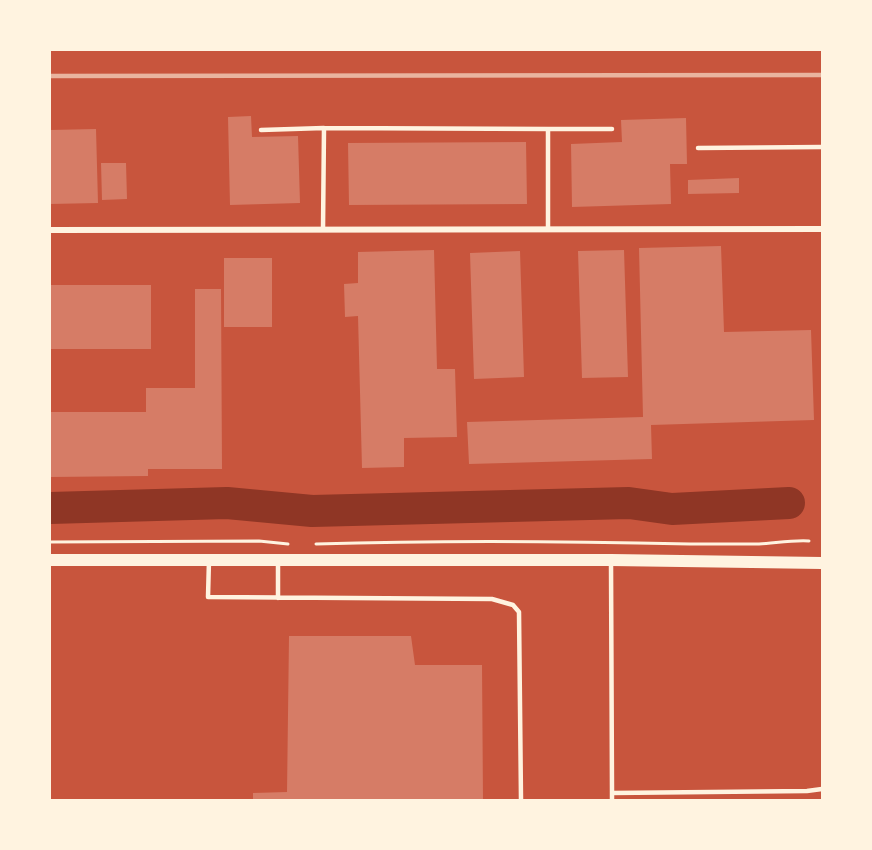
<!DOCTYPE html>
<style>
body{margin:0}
#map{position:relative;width:872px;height:850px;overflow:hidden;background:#c8553d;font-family:Barlow,sans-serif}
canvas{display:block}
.frame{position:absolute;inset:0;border:51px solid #fff3e0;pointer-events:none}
</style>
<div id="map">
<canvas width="872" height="850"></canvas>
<div class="frame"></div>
</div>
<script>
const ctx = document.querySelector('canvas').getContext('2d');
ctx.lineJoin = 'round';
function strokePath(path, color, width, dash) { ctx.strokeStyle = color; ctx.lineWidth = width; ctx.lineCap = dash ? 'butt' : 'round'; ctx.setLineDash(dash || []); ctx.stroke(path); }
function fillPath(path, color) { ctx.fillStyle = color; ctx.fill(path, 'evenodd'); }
strokePath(new Path2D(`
 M 50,508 L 227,503 L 312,511 L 629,503 L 672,509 L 789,503`), '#8f3625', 32);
fillPath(new Path2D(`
 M 251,116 L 252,137 L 298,136 L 300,203 L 230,205 L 228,117 Z
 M 686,118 L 687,164 L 670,164 L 671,204 L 572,207 L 571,144 L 622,142 L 621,120 Z
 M 96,129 L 98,203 L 50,204 L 50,130 Z
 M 526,142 L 527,204 L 349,205 L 348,143 Z
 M 101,163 L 126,163 L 127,199 L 102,200 Z
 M 739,178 L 739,193 L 688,194 L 688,180 Z
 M 721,246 L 724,332 L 811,330 L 814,420 L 651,425 L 652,459 L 469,464 L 467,422 L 643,417 L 639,248 Z
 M 434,250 L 437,369 L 455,369 L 457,437 L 404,438 L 404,467 L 362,468 L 358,316 L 345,317 L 344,284 L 358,283 L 358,252 Z
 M 624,250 L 628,377 L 582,378 L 578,251 Z
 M 520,251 L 524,377 L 474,379 L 470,253 Z
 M 224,258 L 272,258 L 272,327 L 224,327 Z
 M 50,285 L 151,285 L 151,349 L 50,349 Z
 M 195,289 L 221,289 L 222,469 L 148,469 L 148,476 L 50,477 L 50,412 L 146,412 L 146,388 L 195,388 Z
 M 289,636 L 411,636 L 415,665 L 482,665 L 483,800 L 253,800 L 253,793 L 287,792 Z`), '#d67c66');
strokePath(new Path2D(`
 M 50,542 L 259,541 L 288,544
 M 316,544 C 441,540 566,541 690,544 C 713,544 736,544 759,544 C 776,543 792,540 809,541`), '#fff3e0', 3);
strokePath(new Path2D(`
 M 548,129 L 612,129
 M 261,130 L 324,128
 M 698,148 L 822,147
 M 323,229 L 324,128 L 548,129 L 548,229
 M 209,560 L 208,597 L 492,599 L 513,605 L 519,612 L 521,800
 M 611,562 L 612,793
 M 278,598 L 278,561
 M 612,800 L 612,793 L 807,791 L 822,789`), '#fff3e0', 4.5);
strokePath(new Path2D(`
 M 50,230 L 822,229`), '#fff3e0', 6);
strokePath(new Path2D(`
 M 50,560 L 611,560 L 822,563`), '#fff3e0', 12);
strokePath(new Path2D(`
 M 50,76 L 822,75`), '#e9b49f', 4.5);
</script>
